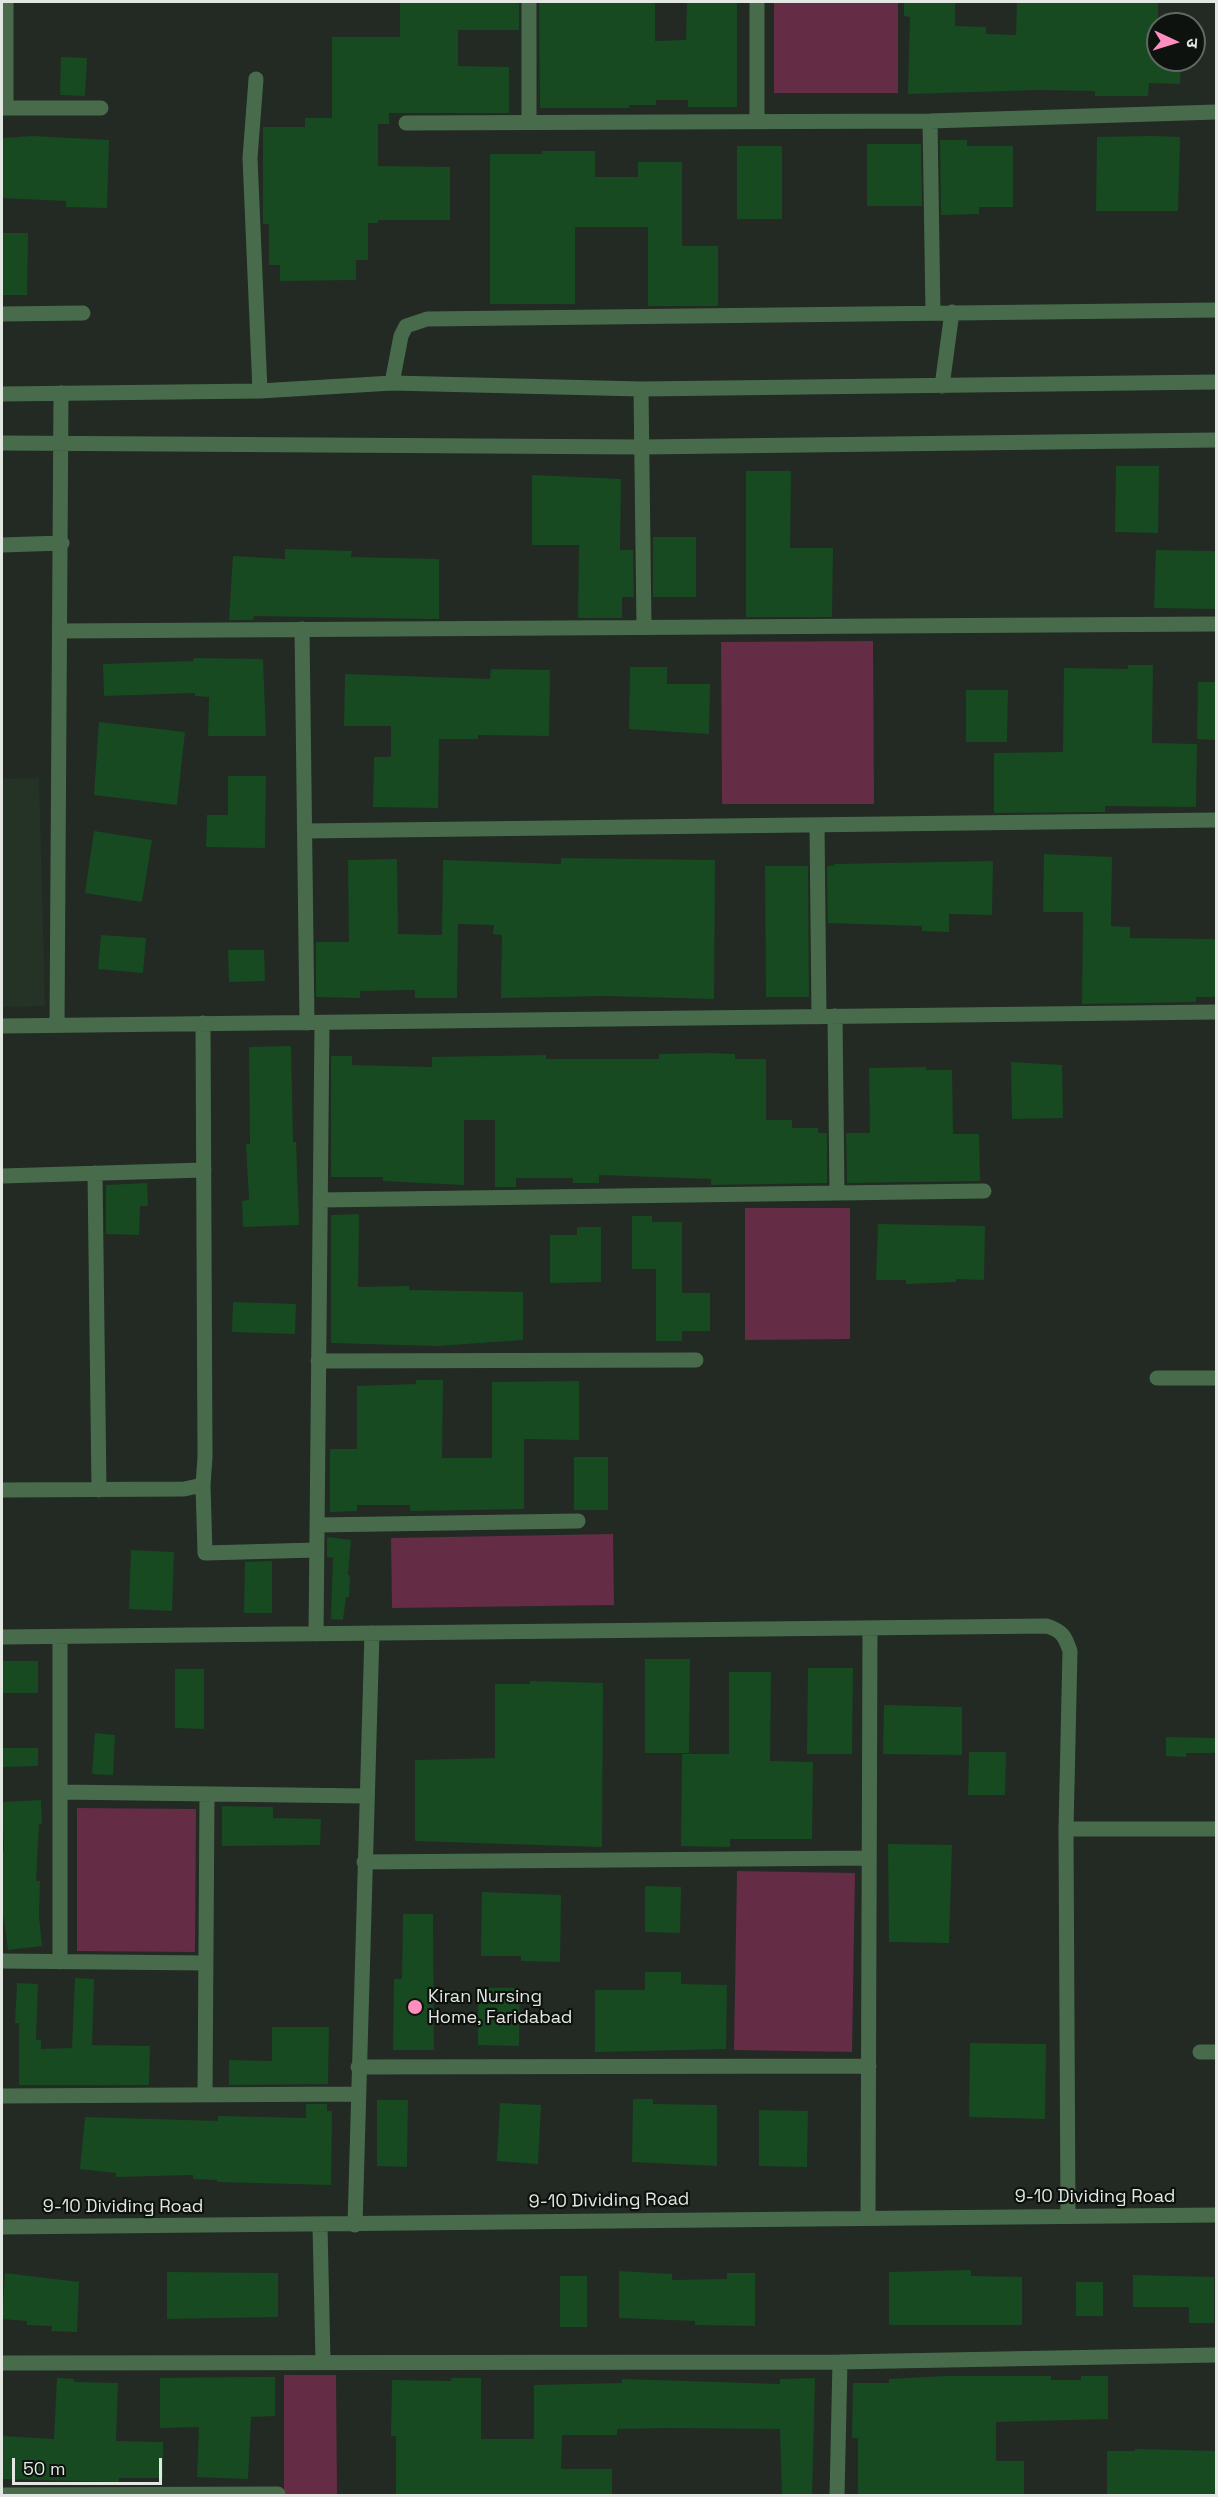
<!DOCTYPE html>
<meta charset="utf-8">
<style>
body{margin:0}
#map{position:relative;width:1218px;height:2497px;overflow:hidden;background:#222a23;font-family:"Space Grotesk","Noto Sans Devanagari",sans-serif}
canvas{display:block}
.frame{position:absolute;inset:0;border:3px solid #e2e7e2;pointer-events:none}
.north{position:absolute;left:1146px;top:12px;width:60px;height:60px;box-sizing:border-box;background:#0e120e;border:2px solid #636763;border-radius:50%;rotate:94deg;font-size:16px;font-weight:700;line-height:24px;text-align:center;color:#e2e7e2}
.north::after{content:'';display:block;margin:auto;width:21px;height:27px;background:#fe8ebe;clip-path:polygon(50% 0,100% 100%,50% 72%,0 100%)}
.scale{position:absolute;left:12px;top:2458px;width:150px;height:27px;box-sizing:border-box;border:3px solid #e2e7e2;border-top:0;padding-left:8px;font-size:18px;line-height:21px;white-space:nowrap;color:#e2e7e2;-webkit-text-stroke:4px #0e120e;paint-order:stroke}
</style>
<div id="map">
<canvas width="1218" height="2497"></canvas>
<div class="frame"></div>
<div class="north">उ</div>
<div class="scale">50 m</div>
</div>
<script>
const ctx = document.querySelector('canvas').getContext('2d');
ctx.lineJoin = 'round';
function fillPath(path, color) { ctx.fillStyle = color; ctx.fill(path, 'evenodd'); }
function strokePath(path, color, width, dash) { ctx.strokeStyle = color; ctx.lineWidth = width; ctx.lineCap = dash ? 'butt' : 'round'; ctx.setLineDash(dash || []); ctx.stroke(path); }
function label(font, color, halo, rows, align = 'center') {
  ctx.font = font + ' "Space Grotesk",sans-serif'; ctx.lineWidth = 4.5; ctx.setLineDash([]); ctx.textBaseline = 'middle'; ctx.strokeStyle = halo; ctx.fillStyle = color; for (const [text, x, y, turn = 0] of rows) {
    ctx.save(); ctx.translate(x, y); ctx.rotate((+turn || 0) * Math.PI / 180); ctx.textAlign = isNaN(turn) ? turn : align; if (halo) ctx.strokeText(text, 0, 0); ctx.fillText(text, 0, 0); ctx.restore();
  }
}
fillPath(new Path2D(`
 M 39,778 L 45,1006 L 2,1007 L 2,779 Z`), '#253226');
fillPath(new Path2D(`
 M 774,2 L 898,2 L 898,93 L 774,93 Z
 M 873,641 L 874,804 L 722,804 L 721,642 Z
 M 745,1208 L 850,1208 L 850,1339 L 745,1340 Z
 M 613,1534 L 614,1605 L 392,1608 L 391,1538 Z
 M 77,1808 L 196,1809 L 195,1952 L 77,1951 Z
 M 737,1871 L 855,1873 L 852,2052 L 734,2050 Z
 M 284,2375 L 336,2375 L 337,2495 L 284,2495 Z`), '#642c45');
fillPath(new Path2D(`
 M 400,2 L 519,2 L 519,30 L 458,30 L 458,66 L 509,67 L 509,113 L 389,113 L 389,124 L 378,124 L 378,166 L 450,167 L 450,220 L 378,220 L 378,223 L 368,223 L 368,260 L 356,260 L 356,280 L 280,281 L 280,265 L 269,265 L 269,224 L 263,224 L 263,127 L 305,127 L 305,118 L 332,118 L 332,37 L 400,37 Z
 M 539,2 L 655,2 L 655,41 L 686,40 L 687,2 L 737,2 L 737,107 L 688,107 L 688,100 L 656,100 L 656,105 L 629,105 L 629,108 L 540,108 Z
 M 904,2 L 955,2 L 955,26 L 986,27 L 986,34 L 1016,35 L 1017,2 L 1158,2 L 1158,60 L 1181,60 L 1180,84 L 1149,83 L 1148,96 L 1095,96 L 1095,91 L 1039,90 L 908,94 L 910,17 L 904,16 Z
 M 61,57 L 87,58 L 85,96 L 60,95 Z
 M 32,136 L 109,140 L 107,208 L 66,207 L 66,201 L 2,198 L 2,138 Z
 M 1152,136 L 1180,137 L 1178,211 L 1096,211 L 1097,137 Z
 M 940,140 L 967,140 L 967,146 L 1013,146 L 1013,207 L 979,207 L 979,214 L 941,215 Z
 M 867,144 L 921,144 L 922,206 L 867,206 Z
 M 737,146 L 782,146 L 782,219 L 737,219 Z
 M 542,151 L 595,151 L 595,177 L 638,177 L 638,162 L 682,162 L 682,246 L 718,246 L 718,306 L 648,306 L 648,227 L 575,227 L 575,304 L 490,304 L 490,154 L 542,154 Z
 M 2,233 L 28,233 L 27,295 L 2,295 Z
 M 1116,466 L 1159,466 L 1158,533 L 1115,532 Z
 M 746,471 L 791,471 L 790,548 L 833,548 L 832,617 L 746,617 Z
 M 532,475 L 621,479 L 620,550 L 633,550 L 634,597 L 622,597 L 622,618 L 578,618 L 579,545 L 532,545 Z
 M 653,537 L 696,537 L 696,597 L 653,597 Z
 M 285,549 L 352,551 L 351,557 L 439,559 L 439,619 L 254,616 L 253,620 L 229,620 L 233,556 L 285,559 Z
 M 1156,550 L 1216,551 L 1216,609 L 1154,608 Z
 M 194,658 L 263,659 L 266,736 L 208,736 L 209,697 L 195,696 L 195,693 L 104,696 L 103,664 L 193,661 Z
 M 1128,665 L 1153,665 L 1152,743 L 1197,744 L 1196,807 L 1105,806 L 1105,812 L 994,813 L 994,753 L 1063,752 L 1064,668 L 1128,669 Z
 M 630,667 L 667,667 L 667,684 L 710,684 L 709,734 L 629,729 Z
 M 491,669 L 550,670 L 549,736 L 478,735 L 478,739 L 439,739 L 438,808 L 373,807 L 374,757 L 391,757 L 391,726 L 344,726 L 345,674 L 490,679 Z
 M 1198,682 L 1216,682 L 1216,740 L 1197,739 Z
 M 966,690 L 1008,690 L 1007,742 L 966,742 Z
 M 99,722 L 185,732 L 177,805 L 94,795 Z
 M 228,776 L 266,776 L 265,848 L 206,847 L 207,815 L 228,815 Z
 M 94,831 L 152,840 L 142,902 L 85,893 Z
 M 1044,854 L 1112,857 L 1111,926 L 1130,927 L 1130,938 L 1216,939 L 1216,997 L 1196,997 L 1196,1002 L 1082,1004 L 1083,912 L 1043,912 Z
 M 561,858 L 715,860 L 714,999 L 606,996 L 501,998 L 502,935 L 493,934 L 494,925 L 458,924 L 457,998 L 415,998 L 415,990 L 360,991 L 360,998 L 316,997 L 316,942 L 349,942 L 348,860 L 397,859 L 398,934 L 442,935 L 443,860 L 561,864 Z
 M 993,861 L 992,915 L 949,914 L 949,932 L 922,931 L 922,926 L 828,923 L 827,866 L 834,866 L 834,864 Z
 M 765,866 L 808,866 L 809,997 L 766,997 Z
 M 101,935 L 146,938 L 143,973 L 98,969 Z
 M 228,950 L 264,950 L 265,981 L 229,982 Z
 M 291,1046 L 293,1142 L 296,1142 L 299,1225 L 243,1227 L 242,1201 L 249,1200 L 246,1144 L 250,1144 L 249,1047 Z
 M 710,1053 L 735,1054 L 735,1059 L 766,1059 L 766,1120 L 792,1120 L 792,1128 L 818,1128 L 818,1133 L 827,1133 L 827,1183 L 711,1185 L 711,1179 L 599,1175 L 599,1183 L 573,1183 L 573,1178 L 516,1178 L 516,1187 L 495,1187 L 495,1120 L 464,1120 L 464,1185 L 383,1181 L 383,1177 L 331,1177 L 331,1056 L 352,1056 L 352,1065 L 432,1067 L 432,1057 L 546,1055 L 546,1059 L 659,1059 L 659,1054 Z
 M 1011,1062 L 1062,1065 L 1063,1118 L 1012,1119 Z
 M 926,1067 L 926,1070 L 952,1070 L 953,1134 L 979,1134 L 980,1181 L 847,1183 L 846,1133 L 870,1133 L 869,1068 Z
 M 147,1183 L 148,1206 L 140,1206 L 139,1235 L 106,1234 L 106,1185 Z
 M 359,1214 L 358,1287 L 409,1286 L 409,1290 L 523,1292 L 523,1340 L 437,1346 L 331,1343 L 331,1215 Z
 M 632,1216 L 652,1216 L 652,1222 L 682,1222 L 682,1293 L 710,1293 L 710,1331 L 682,1331 L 682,1341 L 656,1341 L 656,1269 L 632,1269 Z
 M 878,1224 L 985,1226 L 984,1280 L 956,1279 L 956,1282 L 906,1284 L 906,1280 L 876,1280 Z
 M 577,1227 L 601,1227 L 601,1282 L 550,1283 L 550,1235 L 577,1235 Z
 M 233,1302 L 296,1304 L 295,1334 L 232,1332 Z
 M 416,1380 L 443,1380 L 442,1458 L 492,1458 L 492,1382 L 579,1381 L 579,1440 L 524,1439 L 524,1509 L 410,1511 L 410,1505 L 357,1505 L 357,1511 L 330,1512 L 330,1449 L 357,1449 L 357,1386 L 416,1384 Z
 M 574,1457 L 608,1457 L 608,1510 L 574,1510 Z
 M 327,1537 L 351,1540 L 348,1575 L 350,1575 L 349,1597 L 346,1597 L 343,1620 L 331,1619 L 333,1558 L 327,1557 Z
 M 131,1550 L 174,1552 L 172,1611 L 129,1609 Z
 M 272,1561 L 272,1613 L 244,1613 L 245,1562 Z
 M 645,1659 L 690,1659 L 689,1753 L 645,1753 Z
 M 2,1661 L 38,1661 L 38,1693 L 2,1693 Z
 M 808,1668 L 853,1668 L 852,1754 L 807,1754 Z
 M 175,1669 L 204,1669 L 204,1729 L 175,1728 Z
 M 729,1672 L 771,1672 L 770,1761 L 813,1762 L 812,1839 L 730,1839 L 730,1847 L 681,1846 L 682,1754 L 729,1754 Z
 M 530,1681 L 603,1683 L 602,1847 L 415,1841 L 415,1760 L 495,1758 L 495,1684 L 530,1684 Z
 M 884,1705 L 962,1707 L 962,1755 L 883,1754 Z
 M 95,1733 L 115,1735 L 113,1775 L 92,1774 Z
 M 1166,1737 L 1216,1738 L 1216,1753 L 1186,1753 L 1186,1757 L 1166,1756 Z
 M 2,1748 L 38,1748 L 38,1766 L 2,1767 Z
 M 969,1752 L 1006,1752 L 1005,1795 L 968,1795 Z
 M 41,1800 L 42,1824 L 39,1824 L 36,1881 L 40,1881 L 39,1916 L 42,1946 L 8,1950 L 2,1906 L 2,1851 L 4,1851 L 2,1802 Z
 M 222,1806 L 273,1807 L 273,1818 L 321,1819 L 320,1845 L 222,1846 Z
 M 888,1844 L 952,1845 L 949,1943 L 889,1942 Z
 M 645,1886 L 681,1887 L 680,1933 L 645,1932 Z
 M 482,1892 L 561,1895 L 560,1962 L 521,1961 L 521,1956 L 481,1956 Z
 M 403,1914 L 433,1914 L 434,2050 L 393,2050 L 394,1979 L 402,1979 Z
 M 645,1972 L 681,1972 L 681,1984 L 727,1985 L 726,2049 L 595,2052 L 595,1990 L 645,1990 Z
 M 75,1978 L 94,1979 L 92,2045 L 150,2046 L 149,2085 L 19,2085 L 19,2023 L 15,2023 L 17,1983 L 38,1984 L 36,2040 L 41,2040 L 41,2049 L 72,2048 Z
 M 478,1988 L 520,1988 L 519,2046 L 478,2045 Z
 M 272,2027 L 329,2027 L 328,2084 L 229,2085 L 229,2060 L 272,2061 Z
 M 970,2043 L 1046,2044 L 1045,2119 L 969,2117 Z
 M 633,2099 L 653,2099 L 653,2104 L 717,2105 L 717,2166 L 632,2162 Z
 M 377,2100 L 408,2100 L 407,2167 L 377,2166 Z
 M 500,2103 L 541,2105 L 538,2164 L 497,2161 Z
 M 306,2104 L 327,2104 L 327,2111 L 332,2111 L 331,2185 L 217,2182 L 217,2180 L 193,2179 L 193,2175 L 116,2177 L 116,2173 L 80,2169 L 85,2117 L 218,2121 L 218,2116 L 306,2118 Z
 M 759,2110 L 808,2111 L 807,2167 L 759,2166 Z
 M 971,2270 L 971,2276 L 1022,2277 L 1022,2325 L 889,2325 L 889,2272 Z
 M 619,2271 L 672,2274 L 672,2280 L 727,2279 L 727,2273 L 755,2273 L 755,2326 L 695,2325 L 695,2321 L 619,2318 Z
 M 167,2272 L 278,2273 L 278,2317 L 167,2319 Z
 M 5,2273 L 79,2282 L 77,2332 L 51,2331 L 52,2326 L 27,2325 L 27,2321 L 2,2319 Z
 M 1133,2275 L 1214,2277 L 1214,2323 L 1189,2323 L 1189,2307 L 1133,2307 Z
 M 560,2276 L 587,2276 L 587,2327 L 560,2327 Z
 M 1076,2282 L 1103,2282 L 1103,2316 L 1076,2316 Z
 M 945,2376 L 1051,2376 L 1051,2380 L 1081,2380 L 1081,2376 L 1108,2376 L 1108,2419 L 996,2422 L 996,2461 L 1024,2461 L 1024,2496 L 858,2496 L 858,2438 L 852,2438 L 853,2383 L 889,2383 L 889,2379 Z
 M 249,2377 L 275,2377 L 275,2416 L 251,2417 L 248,2479 L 197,2477 L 199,2427 L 160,2428 L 160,2378 Z
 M 57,2378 L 74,2379 L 74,2382 L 118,2383 L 116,2441 L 163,2442 L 163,2478 L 119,2478 L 119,2482 L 2,2479 L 2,2436 L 54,2439 Z
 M 451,2378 L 481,2378 L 481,2439 L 534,2439 L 534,2385 L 622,2383 L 622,2379 L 780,2384 L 780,2379 L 815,2378 L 812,2496 L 782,2496 L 780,2429 L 668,2428 L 617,2429 L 617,2435 L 562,2435 L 561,2469 L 612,2469 L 612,2496 L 396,2496 L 396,2436 L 391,2436 L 392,2380 L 451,2381 Z
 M 1135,2449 L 1216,2451 L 1216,2496 L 1107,2496 L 1107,2451 L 1135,2451 Z`), '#174a20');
strokePath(new Path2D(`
 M 6,2 L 6,108
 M 757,2 L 757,121
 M 256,79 L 250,158 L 260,391
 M 2,108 L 101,108
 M 529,121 L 529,2
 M 930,121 L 933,313
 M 406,123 L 930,121 L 1216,112
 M 2,314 L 83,313
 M 392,383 L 401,336 L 406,326 L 427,319 L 1216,310
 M 942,386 L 952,312
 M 641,389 L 644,627
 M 2,394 L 260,391 L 392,383 L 641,389 L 1216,382
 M 2,443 L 641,447 L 1216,440
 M 2,545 L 62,543
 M 302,629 L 307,1023
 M 61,631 L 1216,624
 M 817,825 L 819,1017
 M 305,831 L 1216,820
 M 835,1016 L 837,1193
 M 57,1025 L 61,393
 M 2,1026 L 1216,1012
 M 95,1173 L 99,1490
 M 2,1176 L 204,1170
 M 320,1200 L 984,1191
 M 318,1361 L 696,1360
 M 1157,1378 L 1216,1378
 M 203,1485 L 205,1553 L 316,1550
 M 2,1490 L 184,1489 L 203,1485 L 205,1457 L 203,1023
 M 317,1525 L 578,1521
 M 316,1634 L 322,1023
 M 2,1637 L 1047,1626 C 1062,1631 1065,1636 1070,1651 L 1066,1829 L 1068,2216
 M 60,1792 L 366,1796
 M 1066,1829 L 1216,1829
 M 364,1862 L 869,1858
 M 2,1961 L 206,1963
 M 60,1962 L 60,1637
 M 1200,2052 L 1216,2052
 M 358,2067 L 869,2066
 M 205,2095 L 207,1794
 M 2,2096 L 357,2094
 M 868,2218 L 870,1628
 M 355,2225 L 372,1633
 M 320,2226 L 323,2361
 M 2,2227 L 1216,2215
 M 2,2363 L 840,2362 L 1216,2355
 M 2,2495 L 278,2494
 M 837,2496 L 840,2362`), '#486c4b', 15);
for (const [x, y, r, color] of [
 [415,2007,8,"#fe8ebe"]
]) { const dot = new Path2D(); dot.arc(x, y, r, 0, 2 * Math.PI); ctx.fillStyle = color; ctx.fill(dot); strokePath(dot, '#0e120e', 2); }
label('18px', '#e2e7e2', '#0e120e', [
 ["Kiran Nursing",428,1997],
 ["Home, Faridabad",428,2018]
], 'left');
label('18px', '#e2e7e2', '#0e120e', [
 ["9-10 Dividing Road",1095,2197],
 ["9-10 Dividing Road",609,2201,-1],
 ["9-10 Dividing Road",123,2207]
]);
</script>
